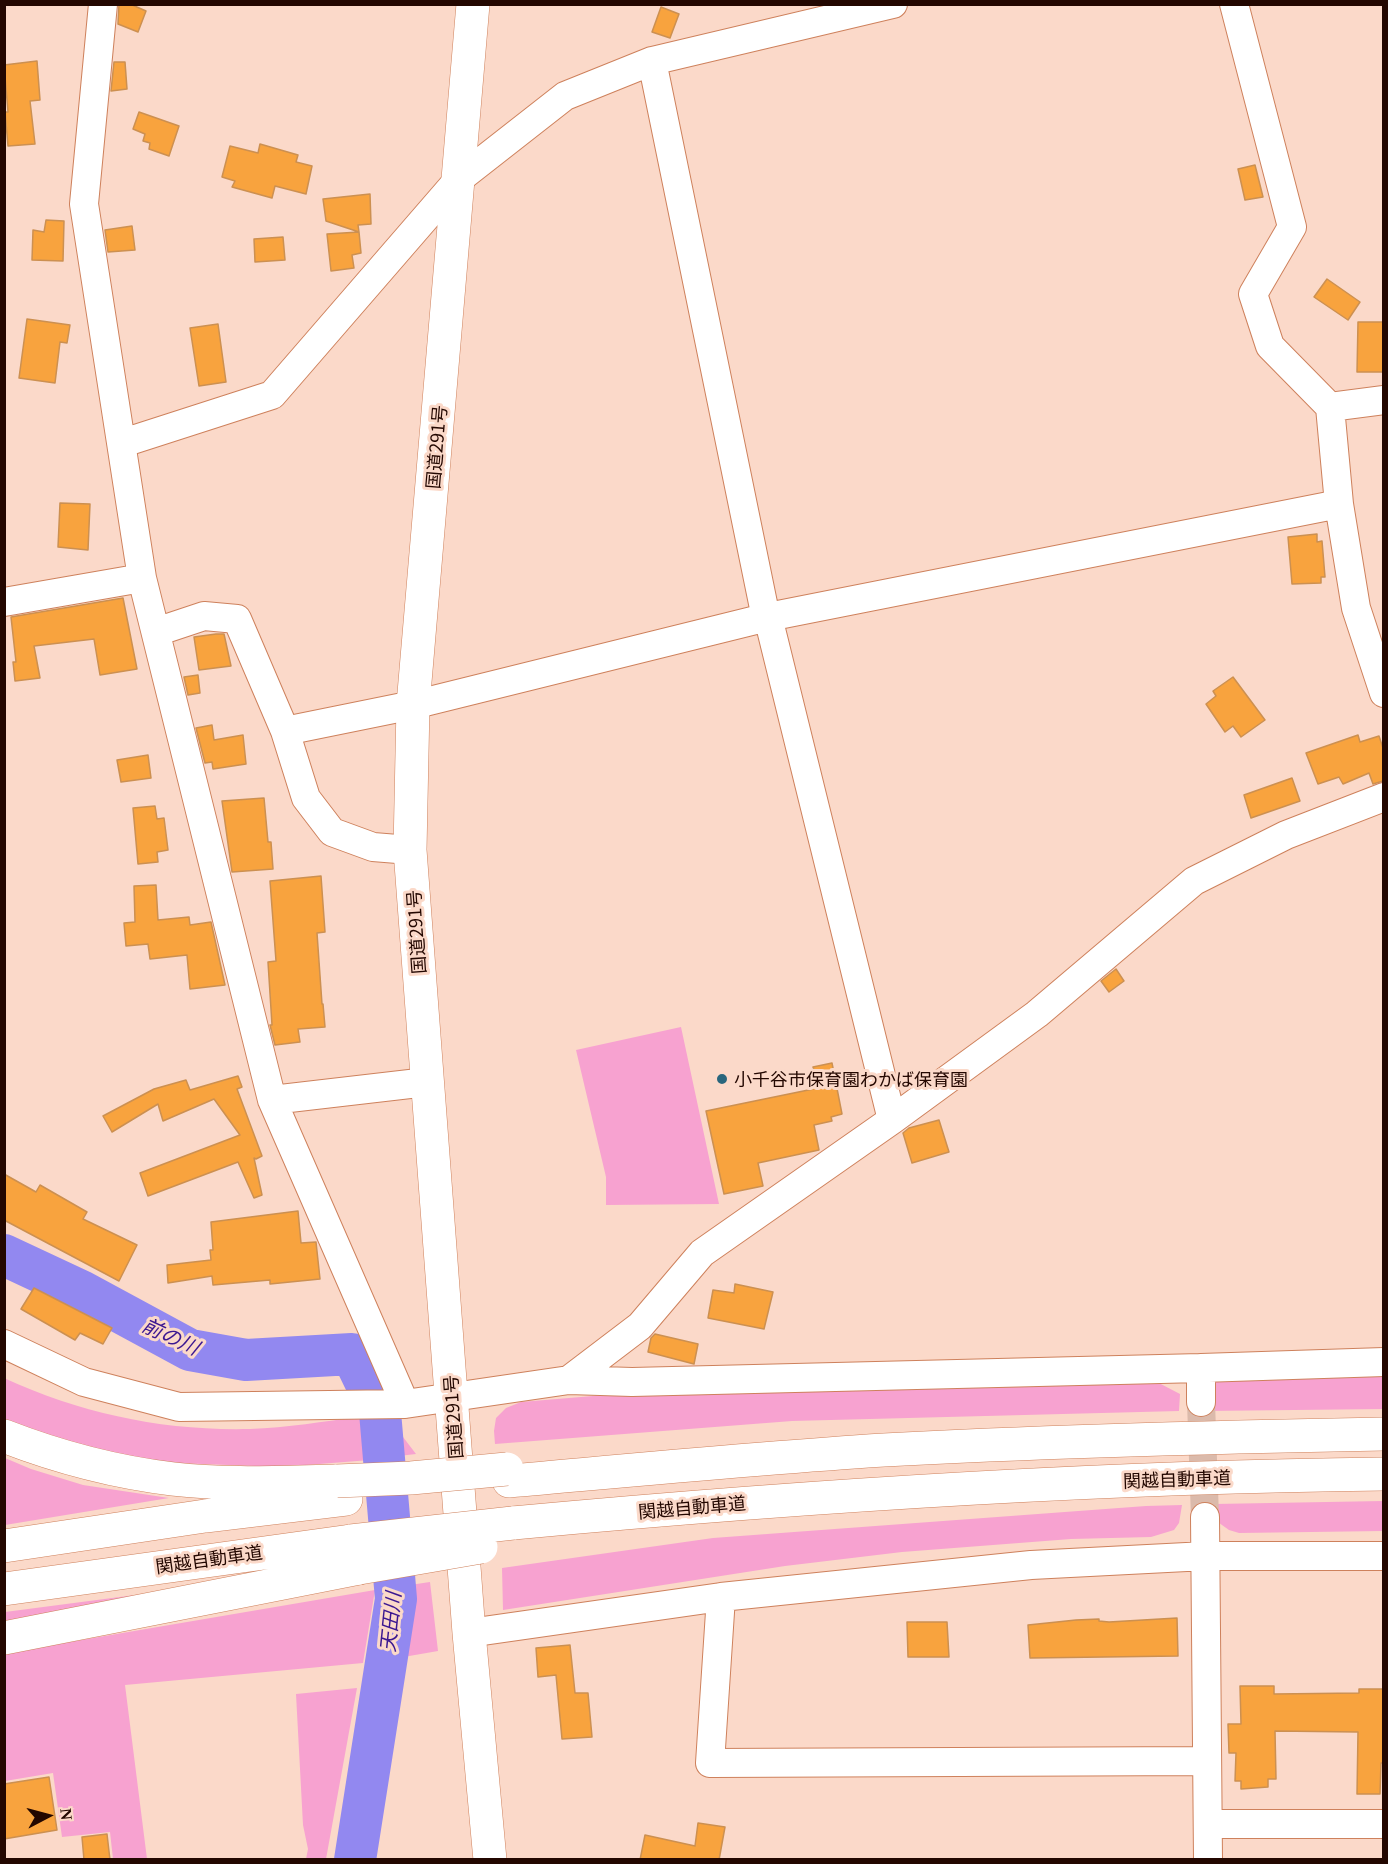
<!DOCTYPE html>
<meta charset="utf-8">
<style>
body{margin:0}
#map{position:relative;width:1388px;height:1864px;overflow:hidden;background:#fbd9c9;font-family:Georgia,serif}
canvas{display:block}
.frame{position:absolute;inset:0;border:6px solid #230700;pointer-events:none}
.north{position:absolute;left:18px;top:1786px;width:60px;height:60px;-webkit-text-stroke:4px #fbd9c9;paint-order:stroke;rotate:84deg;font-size:16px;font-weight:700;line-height:24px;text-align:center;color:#230700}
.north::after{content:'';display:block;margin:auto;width:21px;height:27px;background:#230700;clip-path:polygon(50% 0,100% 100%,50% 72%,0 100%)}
</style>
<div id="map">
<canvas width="1388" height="1864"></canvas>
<div class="frame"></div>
<div class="north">N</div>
</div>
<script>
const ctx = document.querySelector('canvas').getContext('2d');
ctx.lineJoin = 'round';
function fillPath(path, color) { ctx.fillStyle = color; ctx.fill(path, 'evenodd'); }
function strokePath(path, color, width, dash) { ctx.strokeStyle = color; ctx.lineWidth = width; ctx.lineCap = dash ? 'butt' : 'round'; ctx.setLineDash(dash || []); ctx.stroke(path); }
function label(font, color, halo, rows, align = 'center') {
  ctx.font = font + ' Georgia,"Noto Sans JP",serif'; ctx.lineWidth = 6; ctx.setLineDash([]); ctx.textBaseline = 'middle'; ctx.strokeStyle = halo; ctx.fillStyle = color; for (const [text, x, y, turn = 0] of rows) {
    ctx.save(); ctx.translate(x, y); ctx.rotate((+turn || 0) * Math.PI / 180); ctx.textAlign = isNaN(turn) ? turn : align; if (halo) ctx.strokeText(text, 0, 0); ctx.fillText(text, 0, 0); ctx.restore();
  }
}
fillPath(new Path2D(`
 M 681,1027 L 719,1204 L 606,1205 L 606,1177 L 576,1050 Z
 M 1383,1375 L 1383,1409 L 1205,1411 L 1206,1392 L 1217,1378 Z
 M 4,1378 C 83,1414 163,1431 250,1429 C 287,1428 324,1421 360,1417 L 368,1437 L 370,1460 L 281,1467 L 149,1462 L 103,1455 L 5,1422 Z
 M 1155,1381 L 1180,1394 L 1179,1411 L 792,1421 L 495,1444 L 494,1431 L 496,1418 L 506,1408 L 521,1402 L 605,1395 Z
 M 387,1416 L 416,1454 L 390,1457 L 388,1445 L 400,1438 L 394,1430 L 386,1434 L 383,1417 Z
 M 5,1458 L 31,1469 L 83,1485 L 169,1498 L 5,1525 Z
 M 1383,1501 L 1383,1531 L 1239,1533 L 1229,1530 L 1215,1520 L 1214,1504 Z
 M 1182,1505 L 1179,1523 L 1174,1530 L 1151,1537 L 1071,1539 L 902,1552 L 785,1566 L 503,1610 L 502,1568 L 713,1538 L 1146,1506 Z
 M 265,1578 L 5,1623 L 5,1612 Z
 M 430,1582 L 438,1651 L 392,1659 L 403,1586 Z
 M 375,1590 L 363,1663 L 125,1685 L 147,1859 L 113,1859 L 110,1832 L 62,1837 L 53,1773 L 5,1781 L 5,1653 Z
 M 357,1688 L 326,1859 L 306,1859 L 308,1849 L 303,1825 L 296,1694 Z`), '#f7a2d0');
strokePath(new Path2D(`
 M 4,1255 L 81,1291 L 190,1350 L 246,1360 L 352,1354 L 380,1412 L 396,1599 L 355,1860`), '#9288f0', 42);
const building = new Path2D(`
 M 119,4 L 130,4 L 146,11 L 138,32 L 118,24 Z
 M 661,7 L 679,14 L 670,38 L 652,32 Z
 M 37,61 L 40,100 L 30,101 L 35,144 L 8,146 L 5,112 L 8,112 L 4,65 Z
 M 114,62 L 125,62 L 127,89 L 111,91 Z
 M 139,112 L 179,126 L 169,156 L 149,149 L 150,143 L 143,141 L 145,134 L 133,129 Z
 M 260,144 L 298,155 L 296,162 L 312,166 L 306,194 L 275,186 L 272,198 L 232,187 L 235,181 L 222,177 L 230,146 L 258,153 Z
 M 1255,165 L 1263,197 L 1245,200 L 1238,169 Z
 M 370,194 L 371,224 L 358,225 L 359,232 L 326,221 L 323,199 Z
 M 46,220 L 64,221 L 63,261 L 32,260 L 33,230 L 44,232 Z
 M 132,226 L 135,250 L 108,252 L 105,230 Z
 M 359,232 L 361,253 L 352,255 L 354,268 L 331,271 L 327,234 Z
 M 283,237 L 285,260 L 255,262 L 254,239 Z
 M 1327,279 L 1360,302 L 1348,320 L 1314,297 Z
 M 27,319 L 70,325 L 67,343 L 60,342 L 55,383 L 19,378 Z
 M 1358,322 L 1383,322 L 1383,372 L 1357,372 Z
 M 218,324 L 226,382 L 199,386 L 190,328 Z
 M 60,503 L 90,504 L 88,550 L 58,547 Z
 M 1317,534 L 1317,542 L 1322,541 L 1325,577 L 1321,577 L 1321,583 L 1292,584 L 1288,537 Z
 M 123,598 L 137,669 L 100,675 L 94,639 L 34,646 L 40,678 L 15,681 L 13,662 L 16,662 L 11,617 Z
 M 216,634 L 224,634 L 231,666 L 199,670 L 194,637 Z
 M 198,675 L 200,693 L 188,695 L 184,677 Z
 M 1233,677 L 1265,720 L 1241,737 L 1233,726 L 1225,732 L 1206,704 L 1216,696 L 1213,691 Z
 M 212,725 L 214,740 L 243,735 L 246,764 L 213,769 L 212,762 L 205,763 L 196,728 Z
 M 1358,735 L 1360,742 L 1379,736 L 1383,748 L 1383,781 L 1373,784 L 1369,773 L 1343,784 L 1339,777 L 1318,784 L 1306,753 Z
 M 148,755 L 151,778 L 121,782 L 117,760 Z
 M 1292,778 L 1300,801 L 1251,818 L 1244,795 Z
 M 264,798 L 268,842 L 271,842 L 273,869 L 232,872 L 222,801 Z
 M 155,806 L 157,819 L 164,818 L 168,850 L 157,852 L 158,862 L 138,864 L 133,808 Z
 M 321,876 L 325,932 L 317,933 L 322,1004 L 323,1004 L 325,1027 L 298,1029 L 300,1042 L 275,1045 L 270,1025 L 272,1025 L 268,962 L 276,961 L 270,881 Z
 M 156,885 L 158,920 L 189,917 L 190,925 L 211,922 L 225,985 L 190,989 L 187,955 L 150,959 L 148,944 L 126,946 L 124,923 L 135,922 L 134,886 Z
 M 1116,969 L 1124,981 L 1109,992 L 1101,981 Z
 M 832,1063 L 842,1114 L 831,1117 L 832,1121 L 814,1125 L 819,1150 L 758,1163 L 763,1186 L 724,1194 L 706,1111 L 818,1088 L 813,1067 Z
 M 238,1076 L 242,1087 L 237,1089 L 262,1156 L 256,1159 L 254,1158 L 262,1195 L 254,1198 L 238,1162 L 148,1196 L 140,1173 L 240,1135 L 214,1099 L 163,1121 L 158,1104 L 112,1132 L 103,1116 L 154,1089 L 186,1080 L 190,1090 Z
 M 939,1120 L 949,1152 L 912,1163 L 903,1133 L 909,1128 Z
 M 4,1174 L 36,1192 L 40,1185 L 87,1212 L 83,1219 L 137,1245 L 119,1281 L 4,1220 Z
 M 298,1211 L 301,1243 L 316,1242 L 320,1279 L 270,1284 L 270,1280 L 213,1285 L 212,1276 L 168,1283 L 167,1265 L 211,1260 L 210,1250 L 213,1250 L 211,1222 Z
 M 735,1284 L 773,1292 L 764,1329 L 708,1318 L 713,1290 L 734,1293 Z
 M 34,1288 L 112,1328 L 103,1344 L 80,1333 L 75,1340 L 21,1309 Z
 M 655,1334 L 698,1344 L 694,1364 L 648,1352 L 651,1338 Z
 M 1177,1618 L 1178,1656 L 1030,1658 L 1028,1625 L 1076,1620 L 1099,1619 L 1099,1621 L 1109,1622 Z
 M 907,1622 L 947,1622 L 949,1657 L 908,1657 Z
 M 570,1645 L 575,1693 L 588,1693 L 592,1737 L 562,1739 L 556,1675 L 538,1677 L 536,1648 Z
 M 1240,1686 L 1274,1686 L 1274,1694 L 1359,1693 L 1359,1689 L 1383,1689 L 1383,1763 L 1381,1763 L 1380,1794 L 1357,1794 L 1358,1732 L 1275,1731 L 1276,1779 L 1268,1779 L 1268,1787 L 1241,1789 L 1241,1781 L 1235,1781 L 1236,1753 L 1229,1753 L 1228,1724 L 1241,1724 Z
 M 49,1777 L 57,1830 L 4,1839 L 4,1784 Z
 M 698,1823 L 725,1827 L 719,1860 L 640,1860 L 645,1835 L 695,1846 Z
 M 107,1834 L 110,1860 L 84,1860 L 82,1837 Z`);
fillPath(building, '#f8a33e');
strokePath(building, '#cc9051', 1.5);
strokePath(new Path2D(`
 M 1201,1402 L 1205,1517`), '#dbbaab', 28, [28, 14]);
const street = new Path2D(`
 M 103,4 L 84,204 L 142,578 L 272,1100 L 405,1404
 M 1234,4 L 1292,227 L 1253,294 L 1270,346 L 1330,407 L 1339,504 L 1356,608 L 1384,693
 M 652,61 L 766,618
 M 1330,407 L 1384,400
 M 123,443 L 272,395 L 459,179 L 565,96 L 652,61 L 893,4
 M 4,602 L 142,578
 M 768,617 L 892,1120
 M 156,632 L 204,616 L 237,619 L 285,731 L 413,705 L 768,617 L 1339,504
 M 285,731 L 306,798 L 332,832 L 373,847 L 410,850
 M 272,1100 L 427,1082
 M 4,1344 L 84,1382 L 179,1407 L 405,1404 L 569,1380 L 632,1382 L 1201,1368
 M 569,1380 L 640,1326 L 702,1253 L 892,1120 L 1037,1014 L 1194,881 L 1286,835 L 1384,797
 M 1201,1402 L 1201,1368 L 1384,1362
 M 1205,1517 L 1208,1860
 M 721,1597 L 710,1763 L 1207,1761
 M 469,1633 L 721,1597 L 1031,1565 L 1206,1556 L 1384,1556
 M 1208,1824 L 1384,1824`);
const highway = new Path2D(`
 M 473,4 L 413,705 L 410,850 L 469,1633 L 490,1860
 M 4,1436 C 58,1457 115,1472 173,1479 C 227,1485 283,1482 337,1481
 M 509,1481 C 634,1470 759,1458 884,1450 C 1051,1441 1217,1437 1384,1434
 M 513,1523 C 803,1496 1093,1477 1384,1474
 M 4,1546 L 205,1516 L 346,1499
 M 4,1589 L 351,1541
 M 4,1638 L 359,1568`);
strokePath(street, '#ce815c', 30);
strokePath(highway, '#ce815c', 34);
strokePath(street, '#fff', 28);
strokePath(highway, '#fff', 33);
const highwayBridge = new Path2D(`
 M 337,1481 L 411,1478 L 507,1469
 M 351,1541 L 513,1523
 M 359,1568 L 481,1547`);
strokePath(highwayBridge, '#ce815c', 34, []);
strokePath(highwayBridge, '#fff', 33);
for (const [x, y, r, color] of [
 [722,1079,6,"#29667d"]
]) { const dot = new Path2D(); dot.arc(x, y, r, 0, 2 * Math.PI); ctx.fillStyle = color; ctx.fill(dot); strokePath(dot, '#fbd9c9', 2); }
label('18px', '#230700', '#fbd9c9', [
 ["国道291号",436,447,-85],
 ["国道291号",416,932,-94],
 ["国道291号",453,1417,-94],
 ["関越自動車道",1177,1479,-2],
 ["関越自動車道",692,1507,-5],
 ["関越自動車道",209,1559,-8]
]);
label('18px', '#230700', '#fbd9c9', [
 ["小千谷市保育園わかば保育園",734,1079]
], 'left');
label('italic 20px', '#3b1791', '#fbd9c9', [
 ["前の川",171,1336,25],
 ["天田川",390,1622,-84]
]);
</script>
